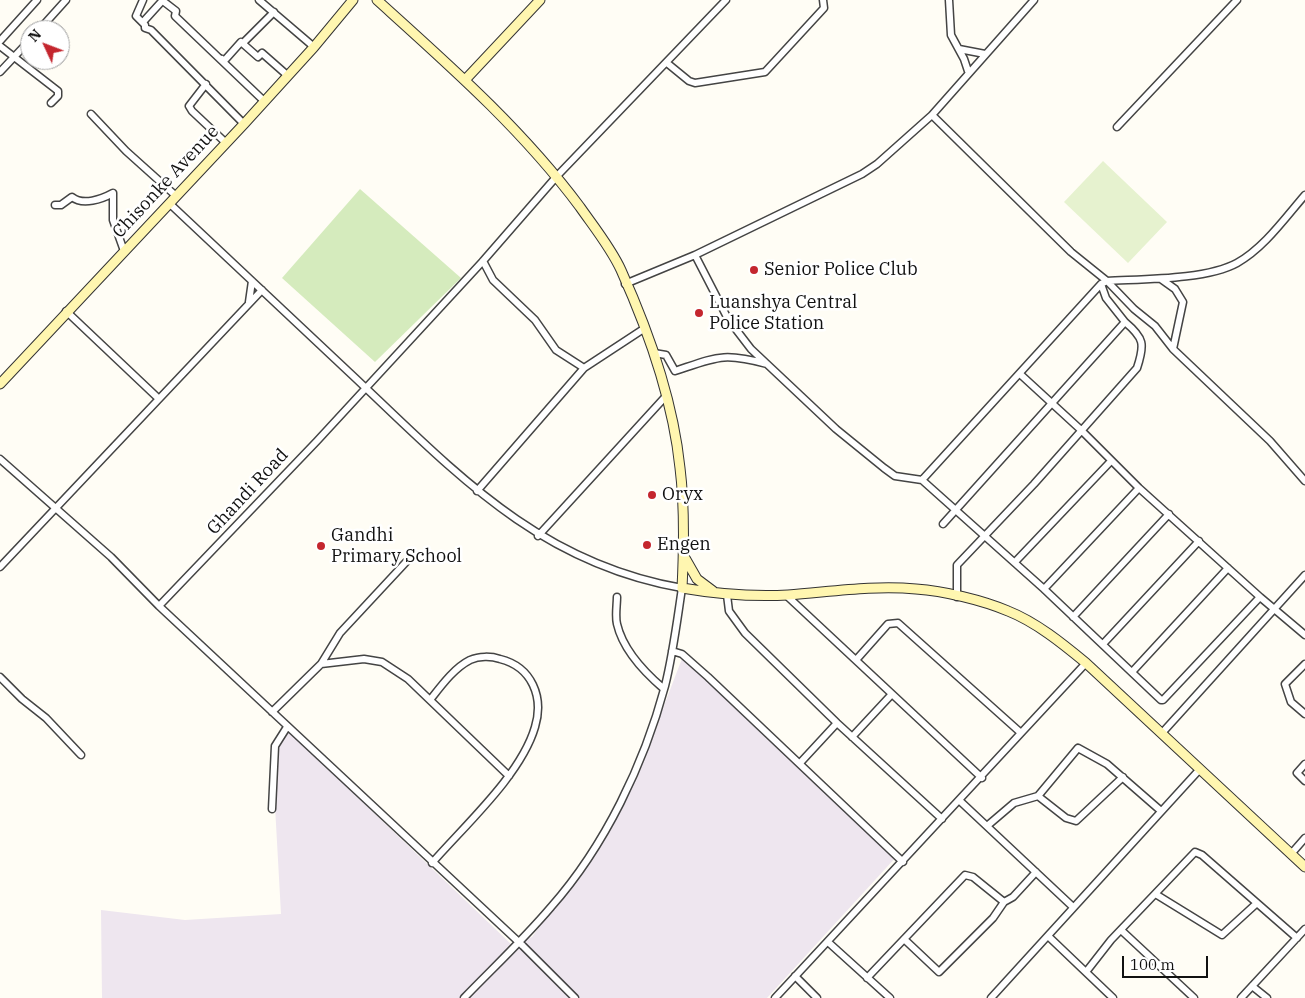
<!DOCTYPE html>
<style>
body{margin:0}
#map{position:relative;width:1305px;height:998px;overflow:hidden;background:#fffdf5;font-family:"IBM Plex Serif",serif}
canvas{display:block}
.north{position:absolute;left:20px;top:20px;width:50px;height:50px;box-sizing:border-box;background:#fff;border:1px solid #a0a0a0;border-radius:50%;rotate:313deg;font-size:14px;font-weight:700;line-height:20px;text-align:center;color:#111}
.north::after{content:'';display:block;margin:auto;width:18px;height:22px;background:#c4262e;clip-path:polygon(50% 0,100% 100%,50% 72%,0 100%)}
.scale{position:absolute;left:1122px;top:956px;width:86px;height:22px;box-sizing:border-box;border:2px solid #111;border-top:0;padding-left:6px;font-size:15px;line-height:18px;white-space:nowrap;color:#111;-webkit-text-stroke:4px #fff;paint-order:stroke}
</style>
<div id="map">
<canvas width="1305" height="998"></canvas>
<div class="north">N</div>
<div class="scale">100 m</div>
</div>
<script>
const ctx = document.querySelector('canvas').getContext('2d');
ctx.lineJoin = 'round';
function fillPath(path, color) { ctx.fillStyle = color; ctx.fill(path, 'evenodd'); }
function strokePath(path, color, width, dash) { ctx.strokeStyle = color; ctx.lineWidth = width; ctx.lineCap = dash ? 'butt' : 'round'; ctx.setLineDash(dash || []); ctx.stroke(path); }
function label(font, color, halo, rows, align = 'center') {
  ctx.font = font + ' "IBM Plex Serif",serif'; ctx.lineWidth = 5; ctx.setLineDash([]); ctx.textBaseline = 'middle'; ctx.strokeStyle = halo; ctx.fillStyle = color; for (const [text, x, y, turn = 0] of rows) {
    ctx.save(); ctx.translate(x, y); ctx.rotate((+turn || 0) * Math.PI / 180); ctx.textAlign = isNaN(turn) ? turn : align; if (halo) ctx.strokeText(text, 0, 0); ctx.fillText(text, 0, 0); ctx.restore();
  }
}
fillPath(new Path2D(`
 M 683,656 L 897,856 L 767,998 L 102,998 L 101,910 L 185,920 L 281,914 L 273,770 L 282,725 L 511,944 L 532,937 L 612,825 L 660,716 Z`), '#eee6ef');
fillPath(new Path2D(`
 M 360,189 L 461,278 L 375,362 L 282,278 Z`), '#d5ebbd');
fillPath(new Path2D(`
 M 1103,161 L 1167,222 L 1128,263 L 1064,202 Z`), '#e6f2cf');
const street = new Path2D(`
 M 143,0 L 136,16 L 145,25 L 145,28 L 151,30 L 244,124
 M 259,0 L 314,47
 M 949,0 L 951,35 L 964,59 L 968,71
 M 163,1 L 176,11 L 175,16 L 264,101
 M 143,22 L 163,0
 M 39,30 L 66,0
 M 0,41 L 37,0
 M 243,43 L 274,12
 M 0,46 L 58,91 L 58,96 L 51,103
 M 959,49 L 985,54
 M 222,59 L 224,61 L 241,42 L 258,57 L 262,53 L 287,75
 M 667,63 L 689,81 L 695,83 L 765,72 L 824,8 L 823,0
 M 0,72 L 30,40
 M 206,84 L 189,106 L 192,111 L 225,142
 M 91,114 L 126,151 L 175,195
 M 932,115 L 1071,252 L 1107,281 C 1142,279 1206,280 1237,263 C 1264,248 1285,218 1305,195
 M 1117,127 L 1237,0
 M 169,203 C 230,260 291,317 351,374 C 454,471 537,563 682,588 C 677,621 673,654 665,686 C 644,764 605,846 551,907 C 524,939 493,968 464,998
 M 55,205 L 61,205 L 72,197 C 83,206 102,199 113,193 L 113,220 L 124,251
 M 695,255 L 728,319 L 751,349 L 836,429 L 884,468 L 895,476 L 922,480 L 1101,284 L 1107,281 L 1134,309 L 1155,326 L 1173,349 L 1270,441 L 1305,481
 M 483,261 L 493,280 L 535,320 L 556,350 L 584,368
 M 1161,279 L 1175,289 L 1183,302 L 1173,349
 M 625,284 L 695,255 L 862,174 L 877,164 L 932,115 L 1034,0
 M 249,302 L 252,281
 M 66,311 L 159,399
 M 654,353 L 666,355 L 675,371 C 717,357 723,352 767,364
 M 0,459 L 111,557 L 159,606 L 523,946 L 575,998
 M 922,480 L 1044,589 L 1161,700 L 1163,700 L 1260,597 L 1139,488 L 1081,430 L 1020,374
 M 477,491 L 584,368 L 645,328
 M 943,524 L 1125,322 L 1106,298 L 1101,284
 M 538,536 L 666,396
 M 1015,562 L 1111,461
 M 0,567 L 262,290
 M 1044,589 L 1139,488
 M 727,595 L 729,611 L 745,633 L 837,723 L 942,819
 M 786,595 L 982,778
 M 617,597 C 617,605 615,616 617,624 C 623,650 644,672 664,689
 M 957,597 L 957,565 L 1034,484 L 1137,368 C 1145,344 1144,338 1125,322
 M 1260,597 L 1305,635
 M 159,606 L 317,441 L 483,261 L 557,176 L 726,0
 M 1073,617 L 1169,514
 M 1103,644 L 1199,541
 M 672,651 L 682,654 L 708,677 L 903,862
 M 856,660 L 888,624 L 898,623 L 1021,733
 M 321,664 L 340,633 L 407,561
 M 1305,664 L 1285,684 L 1291,702 L 1305,714
 M 1132,672 L 1228,568
 M 0,677 L 22,699 L 46,718 L 81,755
 M 430,700 C 441,686 454,668 470,660 C 479,656 491,656 500,659 C 532,667 544,697 535,727 C 521,775 465,825 432,863
 M 272,712 L 321,664 L 364,659 L 382,662 L 408,679 L 509,776
 M 1162,733 L 1305,575
 M 852,737 L 892,694
 M 800,763 L 837,723
 M 1305,764 L 1297,773 L 1305,781
 M 1038,796 L 1066,818 L 1076,821 L 1123,777
 M 960,801 L 1073,907
 M 272,809 L 275,746 L 287,727
 M 987,826 L 1014,803 L 1038,796 L 1078,748 L 1107,764 L 1161,811
 M 1291,854 L 1305,838
 M 1157,895 L 1222,935 L 1257,903
 M 1121,930 L 1194,998
 M 1048,936 L 1113,998
 M 904,939 L 939,972 L 993,918 L 1004,902
 M 828,942 L 890,998
 M 1086,972 L 1111,940 L 1195,852 L 1202,855 L 1297,938
 M 795,976 L 817,998
 M 867,978 L 965,875 L 973,877 L 1004,902 L 1013,897 L 1036,872
 M 1252,986 L 1267,998
 M 775,998 L 1086,663
 M 991,998 L 1200,769
 M 1241,998 L 1305,929`);
const secondary = new Path2D(`
 M 377,0 C 449,65 522,129 580,207 C 594,227 611,248 621,270 C 649,332 673,400 680,468 C 685,508 684,548 682,588 C 717,594 752,597 788,595 C 830,592 873,585 916,589 C 944,591 982,600 1008,611 C 1036,622 1063,644 1086,663 L 1305,867
 M 465,80 L 540,0
 M 0,384 L 244,124 L 314,47 L 353,0
 M 685,558 L 697,579 L 713,591`);
strokePath(street, '#444', 9);
strokePath(secondary, '#333', 11);
strokePath(street, '#fff', 6);
strokePath(secondary, '#fff6b0', 9);
for (const [x, y, r, color] of [
 [754,270,5,"#c4262e"],
 [699,313,5,"#c4262e"],
 [652,495,5,"#c4262e"],
 [647,545,5,"#c4262e"],
 [321,546,5,"#c4262e"]
]) { const dot = new Path2D(); dot.arc(x, y, r, 0, 2 * Math.PI); ctx.fillStyle = color; ctx.fill(dot); strokePath(dot, '#fff', 2); }
label('18px', '#111', '#fff', [
 ["Chisonke Avenue",166,182,-47],
 ["Ghandi Road",248,492,-47]
]);
label('18px', '#111', '#fff', [
 ["Senior Police Club",764,270],
 ["Luanshya Central",709,303],
 ["Police Station",709,324],
 ["Oryx",662,495],
 ["Gandhi",331,536],
 ["Primary School",331,557],
 ["Engen",657,545]
], 'left');
</script>
